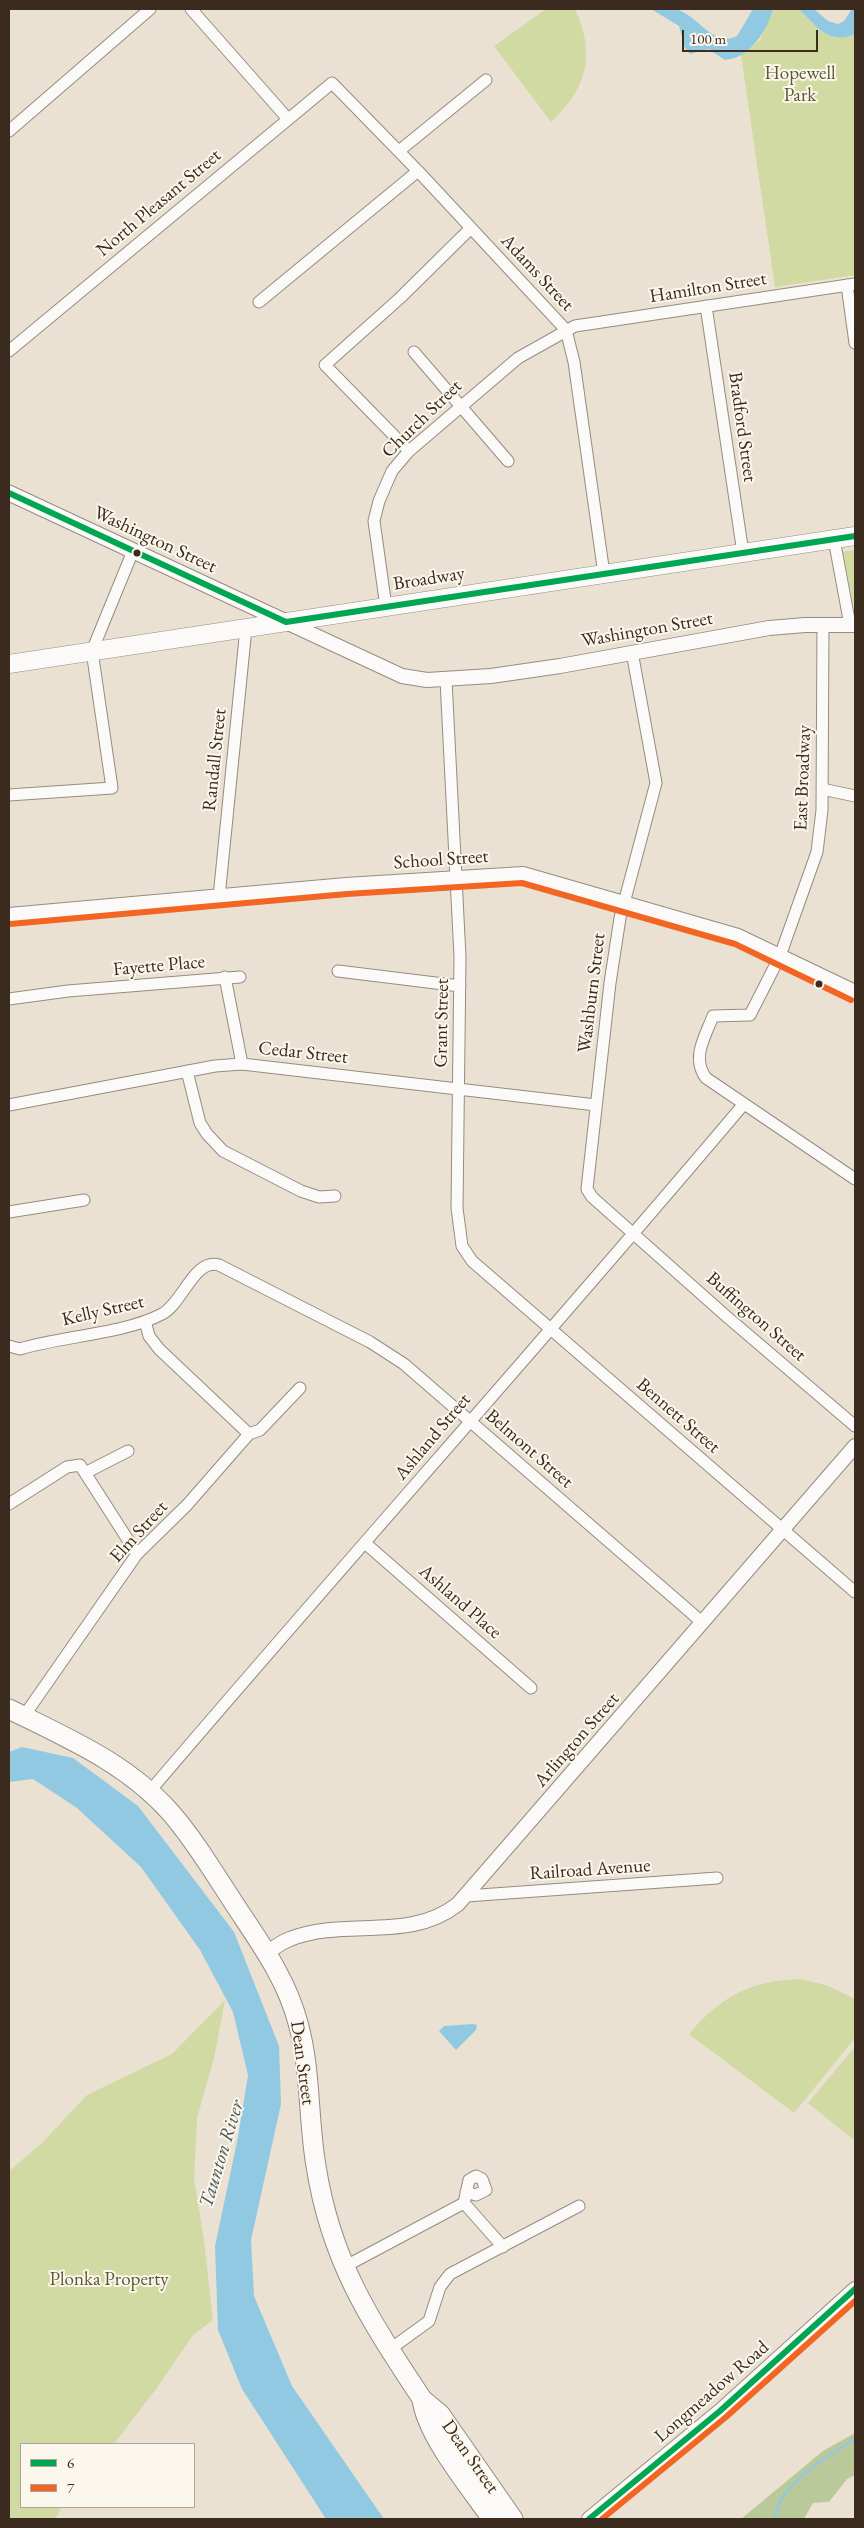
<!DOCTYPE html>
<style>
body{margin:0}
#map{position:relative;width:864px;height:2528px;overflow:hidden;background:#eae1d3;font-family:"EB Garamond",serif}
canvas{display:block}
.frame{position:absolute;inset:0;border:10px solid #3b2a1e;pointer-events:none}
.legend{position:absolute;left:20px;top:2443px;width:175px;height:65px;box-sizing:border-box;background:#fbf7ec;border:1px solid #aea59a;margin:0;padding:6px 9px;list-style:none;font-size:15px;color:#3b2a1e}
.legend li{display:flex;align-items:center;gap:10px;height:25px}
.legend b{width:25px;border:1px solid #aea59a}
.scale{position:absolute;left:682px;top:30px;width:136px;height:22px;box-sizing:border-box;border:2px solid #3b2a1e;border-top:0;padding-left:6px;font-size:15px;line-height:18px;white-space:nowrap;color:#3b2a1e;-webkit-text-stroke:4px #fbf7ec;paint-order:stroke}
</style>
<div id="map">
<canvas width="864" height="2528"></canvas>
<div class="frame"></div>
<ul class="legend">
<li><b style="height:6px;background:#00a651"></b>6</li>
<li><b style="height:6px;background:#f26522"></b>7</li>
</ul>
<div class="scale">100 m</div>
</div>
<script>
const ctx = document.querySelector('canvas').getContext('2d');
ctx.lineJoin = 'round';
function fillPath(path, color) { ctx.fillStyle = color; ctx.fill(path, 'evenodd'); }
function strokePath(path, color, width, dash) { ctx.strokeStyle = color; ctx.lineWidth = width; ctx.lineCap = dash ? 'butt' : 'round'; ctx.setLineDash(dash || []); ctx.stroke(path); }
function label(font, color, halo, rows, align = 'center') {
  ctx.font = font + ' "EB Garamond",serif'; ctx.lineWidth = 4; ctx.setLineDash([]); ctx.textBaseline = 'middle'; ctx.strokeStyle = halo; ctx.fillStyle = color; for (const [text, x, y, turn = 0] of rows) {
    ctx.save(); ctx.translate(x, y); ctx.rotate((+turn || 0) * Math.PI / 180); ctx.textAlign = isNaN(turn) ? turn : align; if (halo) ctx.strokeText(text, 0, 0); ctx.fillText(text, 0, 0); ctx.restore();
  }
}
fillPath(new Path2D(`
 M 546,9 L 575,9 C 596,54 587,89 551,122 L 494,46 Z
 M 773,9 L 799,9 C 816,27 827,44 855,34 L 855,275 L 775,287 L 741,55 L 760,40 Z
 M 855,550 L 855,611 L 843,552 Z
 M 800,1979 L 826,1985 L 855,1999 L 855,2038 L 794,2113 L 689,2034 C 720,1997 752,1980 800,1979 Z
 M 225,2000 L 214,2058 L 197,2118 L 194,2179 L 204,2240 L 213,2320 L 193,2335 L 156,2389 L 114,2444 L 21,2444 L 21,2507 L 62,2507 L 55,2519 L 9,2519 L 9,2171 L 42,2143 L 87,2095 L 172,2054 Z
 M 855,2047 L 855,2141 L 808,2103 Z`), '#d0daa2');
fillPath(new Path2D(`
 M 855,2433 L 855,2475 L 847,2479 L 829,2502 L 813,2503 L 804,2519 L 741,2519 L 823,2451 Z`), '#bac999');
fillPath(new Path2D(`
 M 651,9 C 659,9 668,7 675,9 C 698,14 712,48 737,36 L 753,9 L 773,9 C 767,31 750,58 725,60 L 708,49 L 690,54 L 685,48 L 679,26 Z
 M 799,9 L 814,9 L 828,21 L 838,24 L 844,21 L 852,9 L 855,9 L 855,34 C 829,46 815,25 799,9 Z
 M 22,1747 L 73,1758 L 138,1806 L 234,1932 L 279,2046 L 281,2104 L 251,2240 L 254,2296 L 292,2386 L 384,2519 L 326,2519 L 242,2389 L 218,2330 L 215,2246 L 238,2137 L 248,2075 L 233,2012 L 200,1950 L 141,1867 L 77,1808 L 33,1779 L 9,1782 L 9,1752 Z
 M 473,2024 L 477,2025 L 476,2030 L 456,2050 L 439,2031 L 444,2026 Z`), '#92c9e2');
strokePath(new Path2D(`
 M 774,2519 C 779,2484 827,2457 855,2439`), '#92c9e2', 2.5);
const minor = new Path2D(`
 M 191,9 L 288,119
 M 9,131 L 150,9
 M 399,151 L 486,80
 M 847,285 L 855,343
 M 259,302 L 418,171
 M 706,306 L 743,553
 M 9,351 L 332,83 L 418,171 L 566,330 L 574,362 L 604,574
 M 414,352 L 508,461
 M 409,451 L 325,365 L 400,298 L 471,228
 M 834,539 L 850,625
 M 386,607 L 374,521 L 379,501 L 392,471 L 409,451 L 518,358 L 575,326 L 855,284
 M 823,624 L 822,810 L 817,852 L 780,956 L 750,1015 L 713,1016 C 705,1037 691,1058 706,1078 L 855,1179
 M 632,652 L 656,783 L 620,918 L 610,983 L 587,1189 L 592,1197 L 726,1316 L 855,1426
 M 446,680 L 460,957 L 457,1208 L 462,1246 L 472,1261 L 855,1592
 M 822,789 L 855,796
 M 9,795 L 112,788 L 92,651 L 133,551
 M 219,897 L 246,628
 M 338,971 L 460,986
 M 225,977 L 242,1064
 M 9,999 L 68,991 L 240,977
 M 187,1071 L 200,1123 L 207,1134 L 223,1151 L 301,1191 L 319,1197 L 335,1196
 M 9,1105 L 215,1066 L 242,1064 L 596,1105
 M 9,1212 L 84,1200
 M 145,1321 L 149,1336 L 159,1349 L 249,1434
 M 9,1346 L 20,1349 C 62,1336 124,1334 162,1314 C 183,1303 194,1258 219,1265 L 370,1342 L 404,1364 L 703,1623
 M 85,1473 L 128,1451
 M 9,1504 L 67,1467 L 80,1465 L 137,1554
 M 365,1543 L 531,1688
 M 24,1716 L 137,1554 L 187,1505 L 249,1434 L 260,1430 L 300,1388
 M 150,1791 C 346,1561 548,1336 743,1105
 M 466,1896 L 717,1878
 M 464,2203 L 469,2180 L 476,2176 L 482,2179 L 486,2190 L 476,2195 L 466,2192
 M 464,2203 L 503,2247
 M 344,2267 L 464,2203
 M 389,2350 L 429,2321 L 440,2287 L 450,2274 L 579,2206`);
const tertiary = new Path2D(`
 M 286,622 L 402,676 L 427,680 L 491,676 L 560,666 L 769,628 L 805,625 L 855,625
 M 9,915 L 346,885 L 523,874 L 738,936 L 855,992
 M 267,1953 C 274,1948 281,1942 290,1939 C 345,1917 409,1943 458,1904 L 855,1446
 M 589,2519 L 720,2411 L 855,2289`);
const secondary = new Path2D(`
 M 9,493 L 286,622`);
const primary = new Path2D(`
 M 9,664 L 855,536`);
const trunk = new Path2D(`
 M 9,1709 C 67,1738 127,1763 171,1813 C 197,1843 217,1878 239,1911 C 263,1947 287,1981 298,2023 C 311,2069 308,2119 316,2166 C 331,2262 370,2320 422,2399 C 426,2435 471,2489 492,2519
 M 422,2399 L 440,2414 L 513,2519`);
strokePath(minor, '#948c83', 13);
strokePath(tertiary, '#948c83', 16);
strokePath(secondary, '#948c83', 17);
strokePath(primary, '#948c83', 19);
strokePath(trunk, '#948c83', 21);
strokePath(minor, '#fcfaf8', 11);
strokePath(tertiary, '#fcfaf8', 14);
strokePath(secondary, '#fcfaf8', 15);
strokePath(primary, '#fcfaf8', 18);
strokePath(trunk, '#fcfaf8', 19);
strokePath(new Path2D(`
 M 9,493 L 286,622 L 855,536
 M 589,2519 L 720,2411 L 855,2289`), '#00a651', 6);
strokePath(new Path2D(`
 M 10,924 L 347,894 L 522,883 L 735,944 L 851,1000
 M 602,2519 L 726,2417 L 855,2301`), '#f26522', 6);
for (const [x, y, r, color] of [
 [137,553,4.5,"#3b2a1e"],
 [819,984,4.5,"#3b2a1e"]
]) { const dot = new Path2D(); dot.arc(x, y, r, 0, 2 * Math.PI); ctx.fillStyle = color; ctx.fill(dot); strokePath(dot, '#fbf7ec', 2); }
label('19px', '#5b5535', '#fbf7ec', [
 ["Hopewell",800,74],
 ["Park",800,96],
 ["Plonka Property",109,2280]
]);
label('19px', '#3b2a1e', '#fbf7ec', [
 ["North Pleasant Street",159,203,-40],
 ["Adams Street",537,273,47],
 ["Hamilton Street",708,288,-9],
 ["Church Street",422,419,-44],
 ["Bradford Street",742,427,82],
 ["Washington Street",155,540,25],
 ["Broadway",429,579,-9],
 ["Washington Street",647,630,-10],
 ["Randall Street",215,760,-84],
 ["East Broadway",803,778,-88],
 ["School Street",441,860,-4],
 ["Fayette Place",159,966,-5],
 ["Washburn Street",592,993,-83],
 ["Grant Street",442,1023,-89],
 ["Cedar Street",303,1053,6],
 ["Kelly Street",103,1311,-13],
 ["Buffington Street",756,1317,41],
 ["Bennett Street",678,1416,41],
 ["Ashland Street",433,1437,-50],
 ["Belmont Street",529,1449,41],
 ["Elm Street",139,1532,-48],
 ["Ashland Place",460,1602,41],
 ["Arlington Street",577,1740,-49],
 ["Railroad Avenue",590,1870,-4],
 ["Dean Street",302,2063,82],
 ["Longmeadow Road",712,2392,-41],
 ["Dean Street",470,2457,55]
]);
label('italic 20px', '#4a575b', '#fbf7ec', [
 ["Taunton River",222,2154,-73]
]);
</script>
